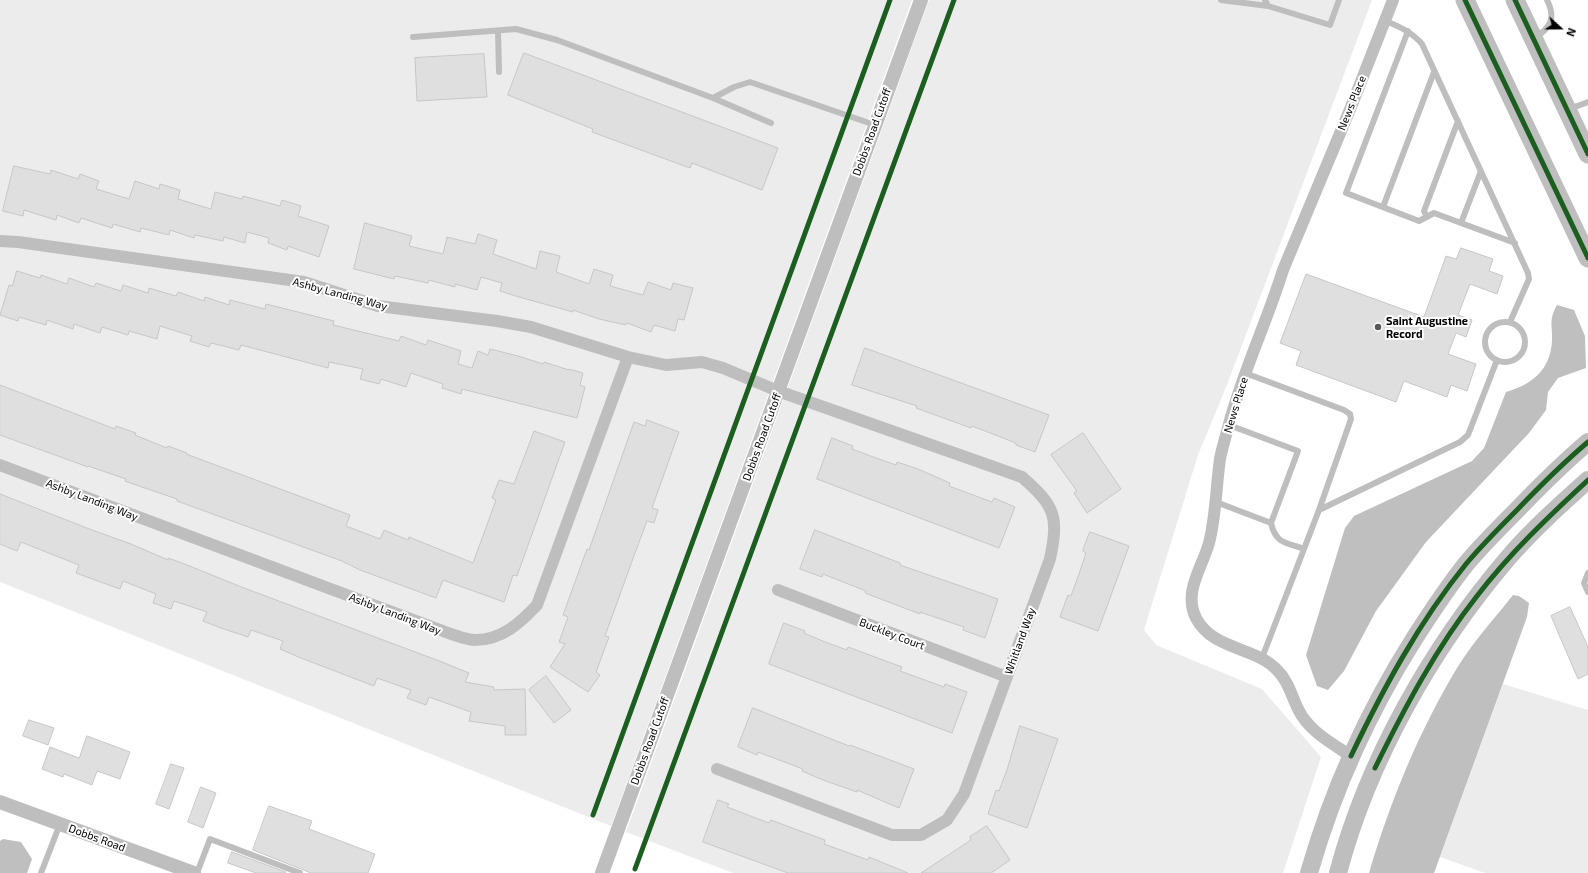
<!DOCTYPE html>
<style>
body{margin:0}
#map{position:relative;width:1588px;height:873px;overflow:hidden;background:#fff;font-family:"Exo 2",sans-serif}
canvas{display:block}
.north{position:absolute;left:1540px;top:8px;width:40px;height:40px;-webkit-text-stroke:3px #fff;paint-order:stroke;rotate:111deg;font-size:11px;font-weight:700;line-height:16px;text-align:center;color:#000}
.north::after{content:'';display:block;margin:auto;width:14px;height:18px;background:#000;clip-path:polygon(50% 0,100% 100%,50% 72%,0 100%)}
</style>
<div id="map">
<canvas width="1588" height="873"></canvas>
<div class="north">N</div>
</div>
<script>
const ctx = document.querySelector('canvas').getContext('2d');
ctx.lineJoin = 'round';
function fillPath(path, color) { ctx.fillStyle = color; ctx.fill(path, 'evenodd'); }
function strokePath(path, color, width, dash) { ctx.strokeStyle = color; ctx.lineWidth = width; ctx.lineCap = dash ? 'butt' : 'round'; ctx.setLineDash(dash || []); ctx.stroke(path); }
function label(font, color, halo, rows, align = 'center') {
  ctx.font = font + ' "Exo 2",sans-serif'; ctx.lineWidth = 4; ctx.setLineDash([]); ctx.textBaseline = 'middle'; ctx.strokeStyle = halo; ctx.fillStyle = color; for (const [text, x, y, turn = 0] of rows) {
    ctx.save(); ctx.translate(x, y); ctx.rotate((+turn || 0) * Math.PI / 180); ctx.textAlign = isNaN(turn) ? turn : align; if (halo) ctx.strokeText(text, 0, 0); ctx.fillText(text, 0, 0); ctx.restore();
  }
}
fillPath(new Path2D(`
 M 0,0 L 912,0 L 611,826 L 0,582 Z
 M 929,0 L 1372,0 L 1227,385 L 1198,455 L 1144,630 L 1156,645 L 1262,689 L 1321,757 L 1283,873 L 733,873 L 626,832 Z
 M 1503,684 L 1588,710 L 1588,873 L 1485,873 L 1440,857 Z`), '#ececec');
fillPath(new Path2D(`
 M 1557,305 L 1574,310 L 1585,336 L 1586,368 L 1558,378 L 1548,392 L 1546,410 L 1529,433 L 1426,542 L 1376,611 L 1344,671 L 1328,690 L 1317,686 L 1306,655 L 1345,528 L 1354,516 L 1472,461 L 1484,448 L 1506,392 C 1532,384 1550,371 1552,341 C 1553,325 1548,321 1557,305 Z
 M 1513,595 L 1519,596 L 1529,603 L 1527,617 L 1434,873 L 1369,873 C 1390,802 1419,731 1457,668 C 1473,642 1494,619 1513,595 Z
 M 3,839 L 21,842 L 32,859 L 27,873 L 0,873 L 0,841 Z`), '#bfbfbf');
const building = new Path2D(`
 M 524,53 L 778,148 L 762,190 L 692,163 L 690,168 L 592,132 L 593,129 L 508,95 Z
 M 484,54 L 487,97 L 417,101 L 415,58 Z
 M 14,166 L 50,174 L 51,170 L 78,179 L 80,174 L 99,181 L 96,189 L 129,199 L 135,181 L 159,189 L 160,184 L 180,190 L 178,199 L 211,209 L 215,192 L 242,199 L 243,196 L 280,206 L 282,200 L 301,206 L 298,216 L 329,226 L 319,257 L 288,246 L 287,250 L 268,243 L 269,238 L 247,232 L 245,243 L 224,237 L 223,241 L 195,235 L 194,238 L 170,230 L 169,235 L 141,228 L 140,232 L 113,224 L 112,228 L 81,218 L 79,223 L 57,215 L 56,220 L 24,210 L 23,216 L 3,211 Z
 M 365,223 L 412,236 L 409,246 L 443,254 L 447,237 L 475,244 L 478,234 L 497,240 L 493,254 L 536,269 L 540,251 L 560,256 L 556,272 L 589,284 L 594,269 L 613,275 L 610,286 L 643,295 L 648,282 L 671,290 L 673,283 L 693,288 L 684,320 L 678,319 L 675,331 L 654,325 L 651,332 L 627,323 L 626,325 L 599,319 L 573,310 L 573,312 L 519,297 L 500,291 L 502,283 L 481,277 L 477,290 L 455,284 L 455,287 L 429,280 L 428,283 L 395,276 L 394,279 L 354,269 Z
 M 1461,248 L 1493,259 L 1489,271 L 1503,276 L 1497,294 L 1470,284 L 1458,315 L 1472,320 L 1466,337 L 1456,333 L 1448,354 L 1476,364 L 1467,391 L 1451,385 L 1447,397 L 1404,381 L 1396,402 L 1296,365 L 1301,351 L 1280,343 L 1306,274 L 1424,317 L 1446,256 L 1456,259 Z
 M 17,271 L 40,278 L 41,275 L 67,284 L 69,278 L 94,287 L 96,283 L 121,291 L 123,285 L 148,293 L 149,288 L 176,296 L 178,292 L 204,301 L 205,297 L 229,305 L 230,300 L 265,309 L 266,304 L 334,321 L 333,325 L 399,341 L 401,336 L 426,345 L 428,340 L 461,351 L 458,364 L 472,368 L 478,351 L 488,355 L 490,349 L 518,356 L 543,364 L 544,362 L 569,370 L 569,369 L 583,373 L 580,385 L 585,387 L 577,418 L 462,389 L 461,394 L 442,388 L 443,384 L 411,373 L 406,387 L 381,379 L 379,384 L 360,379 L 363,369 L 329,362 L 328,368 L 241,345 L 239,350 L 211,343 L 209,347 L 190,341 L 192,336 L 160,326 L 157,339 L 129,331 L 128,335 L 102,327 L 100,333 L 74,324 L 73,329 L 47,320 L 46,325 L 19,317 L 18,321 L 0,315 L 9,285 L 12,286 Z
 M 865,348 L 1049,415 L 1035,452 L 1016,445 L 1016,443 L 972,426 L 971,428 L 916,408 L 917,406 L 852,385 Z
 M 0,385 L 115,429 L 116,426 L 136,433 L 135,435 L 167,448 L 168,446 L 187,453 L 186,454 L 350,515 L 346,526 L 380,539 L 384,530 L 408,540 L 409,537 L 473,563 L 496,500 L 492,498 L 499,480 L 514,484 L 534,431 L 565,442 L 517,576 L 513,575 L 504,602 L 443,580 L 436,598 L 360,570 L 342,561 L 177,501 L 177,499 L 139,486 L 125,481 L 126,479 L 88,466 L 88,467 L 0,435 Z
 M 647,420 L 679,432 L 652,508 L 658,510 L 654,523 L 647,521 L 635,553 L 605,636 L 609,637 L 596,672 L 600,675 L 588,692 L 550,667 L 565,644 L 559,642 L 568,617 L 563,615 L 587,549 L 589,550 L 634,422 L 645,426 Z
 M 1083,433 L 1121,489 L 1087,513 L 1074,493 L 1077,491 L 1051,455 Z
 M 832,438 L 853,446 L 852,449 L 876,458 L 896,465 L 897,462 L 918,469 L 950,483 L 949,486 L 992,502 L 994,498 L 1015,507 L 999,548 L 817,479 Z
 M 0,494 L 92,530 L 131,544 L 168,560 L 168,558 L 182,563 L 244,588 L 442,662 L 469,673 L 465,682 L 494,687 L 494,690 L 525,689 L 526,735 L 505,735 L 505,726 L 469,721 L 471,712 L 429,697 L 426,705 L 407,698 L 411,690 L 377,678 L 374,686 L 301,658 L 280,649 L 283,641 L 251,630 L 248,637 L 221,628 L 203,621 L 207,612 L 174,601 L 171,609 L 153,603 L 156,594 L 123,581 L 120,589 L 76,573 L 79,565 L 21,542 L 17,551 L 0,544 Z
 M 815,530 L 900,563 L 900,565 L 998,599 L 985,638 L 963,630 L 964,627 L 920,612 L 920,614 L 865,593 L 866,591 L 823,574 L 822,577 L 800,569 Z
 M 1090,532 L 1129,546 L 1098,631 L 1060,617 L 1068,595 L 1071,596 L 1079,574 L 1086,553 L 1083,551 Z
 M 1570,607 L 1588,647 L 1588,674 L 1578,679 L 1551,616 Z
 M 784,623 L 805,631 L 804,633 L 825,642 L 847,650 L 848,647 L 902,667 L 900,671 L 944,687 L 945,684 L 967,692 L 952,733 L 769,664 Z
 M 546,676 L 571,710 L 554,723 L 529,690 Z
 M 753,708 L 849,746 L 850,745 L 914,769 L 899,808 L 857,790 L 857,792 L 823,780 L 802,771 L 803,769 L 758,752 L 757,755 L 738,747 Z
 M 29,720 L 54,728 L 48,745 L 23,736 Z
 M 1020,726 L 1058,739 L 1027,828 L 988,814 L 996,790 L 999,791 L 1007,770 Z
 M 87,736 L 130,752 L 120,779 L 97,771 L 92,785 L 64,774 L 63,777 L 42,769 L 50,747 L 79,758 Z
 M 171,764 L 184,768 L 169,809 L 156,804 Z
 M 201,787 L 216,793 L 203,828 L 188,822 Z
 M 718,800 L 729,804 L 727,807 L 769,823 L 771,820 L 792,828 L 825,840 L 824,844 L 868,860 L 869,857 L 908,873 L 788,873 L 703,842 Z
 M 269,806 L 312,821 L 309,829 L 375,854 L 368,873 L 311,873 L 253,850 Z
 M 987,826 L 1010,860 L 991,873 L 921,873 L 971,840 L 970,837 Z
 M 232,852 L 286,872 L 285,873 L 256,873 L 228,863 Z`);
fillPath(building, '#dfdfdf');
strokePath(building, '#c7c7c7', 1);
strokePath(new Path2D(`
 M 1221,0 L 1268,6
 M 1265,0 L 1268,6 L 1330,25 L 1339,0
 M 1385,21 C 1399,26 1412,32 1422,44 L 1528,273 L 1529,279 L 1510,322
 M 498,31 L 499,72
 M 1408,31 L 1346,193 L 1419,221 L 1434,213 L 1515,243
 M 413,37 L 516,29 L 557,40 L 713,98 L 734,87 L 750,82 L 875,125
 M 1535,38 C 1551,27 1556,18 1547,0
 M 713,98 L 771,123
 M 1569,109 L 1588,102
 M 1383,207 L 1434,72
 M 1427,217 L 1424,211 L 1458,121
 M 1461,223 L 1481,171
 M1485 342a20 20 0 1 1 40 0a20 20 0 1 1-40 0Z
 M 1245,373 L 1344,410 L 1350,414 L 1351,419 L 1319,510
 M 1216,502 L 1271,523 L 1298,451 L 1229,425
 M 1271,523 C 1276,544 1285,542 1304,549
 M 1588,573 L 1584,583 L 1588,592
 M 1262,658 L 1319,510 L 1460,442 L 1468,435 L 1497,360
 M 41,873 L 60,824
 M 197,873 L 210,839 L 300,873`), '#bebebe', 6);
strokePath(new Path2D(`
 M 0,241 L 18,242 L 304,282 L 378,306 L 497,321 L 531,327 L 628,357 L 666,365 L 702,362 L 723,368 L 778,391 L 1022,477 C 1055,506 1059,516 1050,559 L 964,794 L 947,820 L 921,835 L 892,835 L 717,769
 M 0,465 L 451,634 C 458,636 467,640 475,640 C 502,640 520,623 537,605 L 628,357
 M 778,590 L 1007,677
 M 1351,756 C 1333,744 1314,734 1302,716 C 1292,701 1291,684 1278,671 C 1256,646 1213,651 1196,618 C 1183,592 1202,568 1209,543 C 1216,516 1216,487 1220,459 C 1222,448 1226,436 1229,424 C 1243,371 1267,322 1283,270 L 1351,107 L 1393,0`), '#bebebe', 12);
strokePath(new Path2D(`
 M 0,802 L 194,873
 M 602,873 L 921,0`), '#bebebe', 14);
strokePath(new Path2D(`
 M 1309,873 C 1333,789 1368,712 1414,639 C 1430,614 1447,588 1466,564 C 1481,546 1499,528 1516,511 C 1539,487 1562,464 1588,442
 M 1338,873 C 1368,760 1432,647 1508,558 C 1532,530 1560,505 1588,480`), '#bebebe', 18);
strokePath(new Path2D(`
 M 1465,0 L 1588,258
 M 1515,0 L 1588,154`), '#bebebe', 19);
strokePath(new Path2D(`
 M 1465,0 L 1588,258
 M 1515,0 L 1588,154
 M 1351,756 C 1383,689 1419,622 1466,564 C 1481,546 1499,528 1516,511 C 1539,487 1562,464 1588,442
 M 1375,768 C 1404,709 1436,648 1477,596 C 1510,553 1548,517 1588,480
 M 593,815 L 890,0
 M 635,869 L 954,0`), '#1b5e20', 5);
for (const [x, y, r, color] of [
 [1378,327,4,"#595959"]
]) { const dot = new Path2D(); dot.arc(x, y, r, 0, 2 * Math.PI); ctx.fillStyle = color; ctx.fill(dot); strokePath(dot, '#fff', 1.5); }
label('11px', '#000', '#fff', [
 ["News Place",1352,103,-68],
 ["Dobbs Road Cutoff",872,132,-70],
 ["Ashby Landing Way",340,294,15],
 ["News Place",1236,405,-73],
 ["Dobbs Road Cutoff",762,437,-70],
 ["Ashby Landing Way",92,500,21],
 ["Ashby Landing Way",395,614,21],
 ["Buckley Court",892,634,21],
 ["Whitland Way",1020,641,-70],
 ["Dobbs Road Cutoff",650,741,-70],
 ["Dobbs Road",97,838,20]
]);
label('bold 11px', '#000', '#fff', [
 ["Saint Augustine",1386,321],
 ["Record",1386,334]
], 'left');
</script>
